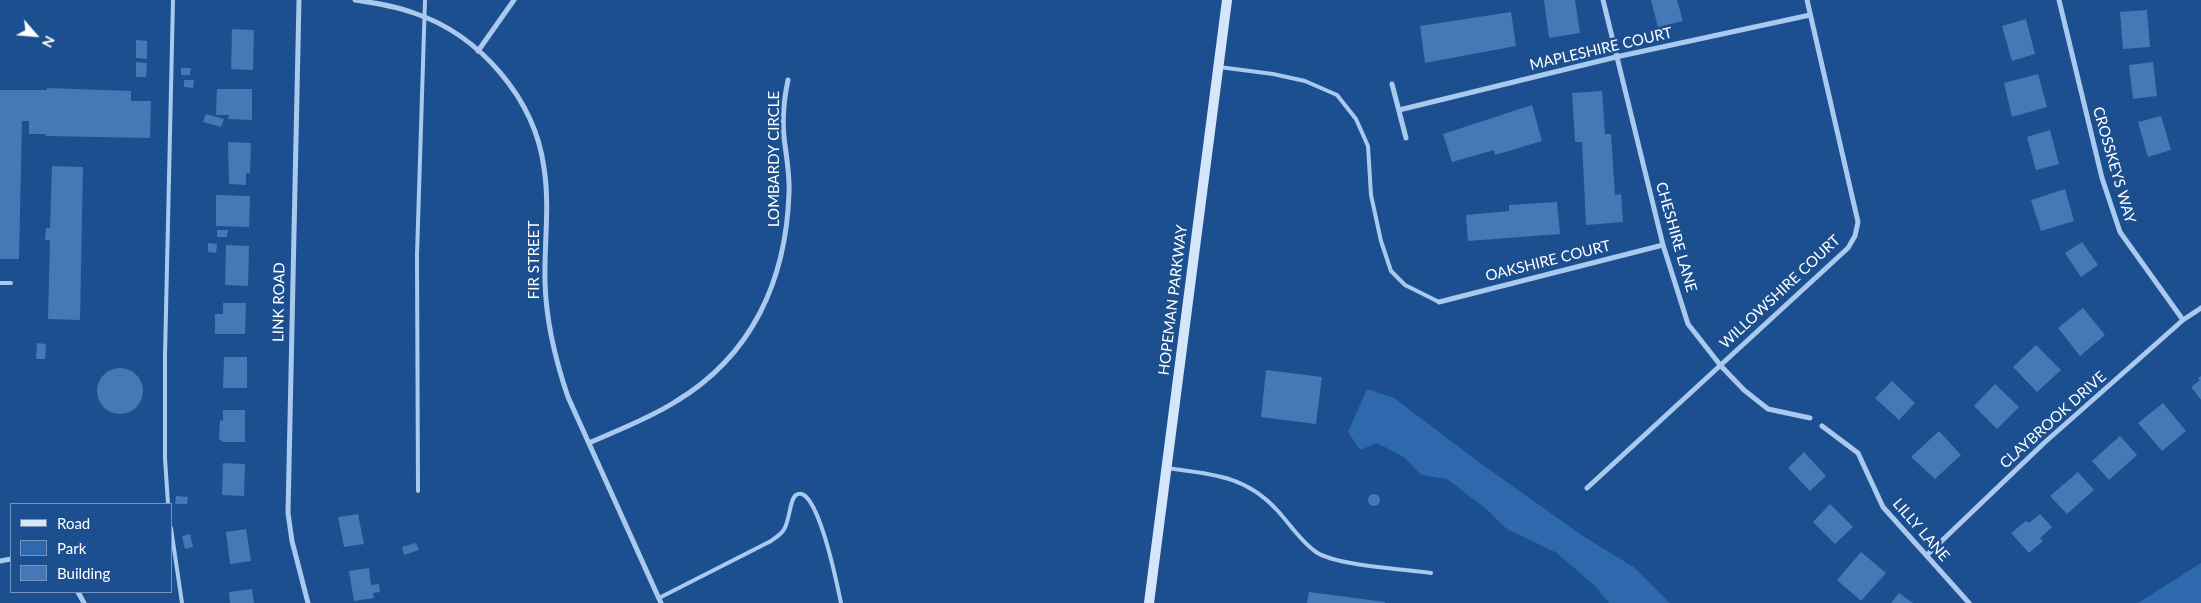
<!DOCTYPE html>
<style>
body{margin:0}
#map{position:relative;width:2201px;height:603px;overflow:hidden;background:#1b4f8f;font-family:Lato,sans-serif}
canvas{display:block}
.legend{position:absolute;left:10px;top:503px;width:162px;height:90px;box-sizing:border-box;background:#1b4f8f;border:1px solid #7695bc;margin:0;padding:6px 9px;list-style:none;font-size:15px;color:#fff}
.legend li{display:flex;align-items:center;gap:10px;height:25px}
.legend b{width:25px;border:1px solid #7695bc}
.north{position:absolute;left:10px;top:10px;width:50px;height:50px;-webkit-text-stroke:4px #1b4f8f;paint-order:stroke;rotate:117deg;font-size:14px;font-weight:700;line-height:20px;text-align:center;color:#fff}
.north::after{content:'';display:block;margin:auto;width:18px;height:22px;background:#fff;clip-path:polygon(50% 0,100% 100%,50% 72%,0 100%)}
</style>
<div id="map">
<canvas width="2201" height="603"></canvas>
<ul class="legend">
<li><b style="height:6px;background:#d6e6fa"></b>Road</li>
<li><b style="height:14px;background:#2e69ad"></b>Park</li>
<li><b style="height:14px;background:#4478b7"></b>Building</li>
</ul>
<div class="north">N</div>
</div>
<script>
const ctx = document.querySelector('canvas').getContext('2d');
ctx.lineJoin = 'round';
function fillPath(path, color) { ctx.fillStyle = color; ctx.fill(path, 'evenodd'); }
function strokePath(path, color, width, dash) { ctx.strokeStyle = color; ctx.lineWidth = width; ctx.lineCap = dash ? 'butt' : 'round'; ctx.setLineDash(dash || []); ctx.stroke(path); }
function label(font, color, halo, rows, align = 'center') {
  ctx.font = font + ' Lato,sans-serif'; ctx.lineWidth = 5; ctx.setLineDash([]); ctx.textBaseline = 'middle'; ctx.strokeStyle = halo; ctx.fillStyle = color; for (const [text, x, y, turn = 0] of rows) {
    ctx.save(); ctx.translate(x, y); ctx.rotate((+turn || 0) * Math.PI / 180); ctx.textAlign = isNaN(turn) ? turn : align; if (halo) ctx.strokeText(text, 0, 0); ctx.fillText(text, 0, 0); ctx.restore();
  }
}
fillPath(new Path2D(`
 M 1367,389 L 1394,398 L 1480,463 L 1583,536 L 1635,568 L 1670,603 L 1609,603 L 1595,586 L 1557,553 L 1507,529 L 1485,508 L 1447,479 L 1421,475 L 1404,457 L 1377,443 L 1360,450 L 1348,432 Z
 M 2201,563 L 2201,603 L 2138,603 Z`), '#2e69ad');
fillPath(new Path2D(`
 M 1544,0 L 1575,0 L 1580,33 L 1549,38 Z
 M 1651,0 L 1677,0 L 1683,21 L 1658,27 Z
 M 2147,10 L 2150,47 L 2123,49 L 2120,12 Z
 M 1511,12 L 1516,46 L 1425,63 L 1420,26 Z
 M 2026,19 L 2035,54 L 2012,61 L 2002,26 Z
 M 232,29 L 254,30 L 253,70 L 231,69 Z
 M 136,40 L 147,41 L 147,59 L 136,58 Z
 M 136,62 L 147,63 L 146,77 L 136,77 Z
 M 2153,62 L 2157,96 L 2133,99 L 2129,65 Z
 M 181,68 L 191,68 L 190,75 L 181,75 Z
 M 2038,74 L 2047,107 L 2012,117 L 2004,83 Z
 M 184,80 L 194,80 L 193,88 L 184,87 Z
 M 47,88 L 131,91 L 131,101 L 151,101 L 150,138 L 46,136 L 46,134 L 29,134 L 29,121 L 22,121 L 19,259 L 0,259 L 0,90 L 47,90 Z
 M 217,89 L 252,89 L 252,120 L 228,119 L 229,115 L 216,115 Z
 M 1602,91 L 1605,134 L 1611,134 L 1615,195 L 1621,194 L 1623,222 L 1586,225 L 1582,142 L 1575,142 L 1572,93 Z
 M 1532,105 L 1542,141 L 1495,155 L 1494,150 L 1452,162 L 1443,134 Z
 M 206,114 L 224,119 L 221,127 L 203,122 Z
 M 2161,116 L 2171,150 L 2148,157 L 2138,122 Z
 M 2050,130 L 2059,164 L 2036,170 L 2027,137 Z
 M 228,142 L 251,143 L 250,173 L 246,173 L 246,185 L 229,184 Z
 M 52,166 L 83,167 L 80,320 L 48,319 L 50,240 L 45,240 L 46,228 L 50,228 Z
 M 2065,189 L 2074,221 L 2041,231 L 2031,200 Z
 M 216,195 L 250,196 L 249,227 L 216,226 Z
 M 1557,202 L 1560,234 L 1468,241 L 1466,215 L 1509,211 L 1509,205 Z
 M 217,230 L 228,230 L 227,237 L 217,237 Z
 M 2082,242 L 2098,265 L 2081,277 L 2065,253 Z
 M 208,243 L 217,244 L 216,253 L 208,252 Z
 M 226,245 L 249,246 L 248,286 L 225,285 Z
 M 223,303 L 246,303 L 245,334 L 215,334 L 215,314 L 223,314 Z
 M 2083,308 L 2105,335 L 2080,356 L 2058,328 Z
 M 37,343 L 46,344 L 45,359 L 36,359 Z
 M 2036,345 L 2061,370 L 2037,392 L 2013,367 Z
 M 224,357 L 247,357 L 247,388 L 223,388 Z
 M97 391a23 23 0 1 1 46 0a23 23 0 1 1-46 0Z
 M 1266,370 L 1322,377 L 1316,424 L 1261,417 Z
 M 2201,376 L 2201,400 L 2191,387 L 2200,380 L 2198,378 Z
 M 1892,381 L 1915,403 L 1899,420 L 1875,398 Z
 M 1995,384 L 2019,407 L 1997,429 L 1974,406 Z
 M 2163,403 L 2186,431 L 2162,451 L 2138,423 Z
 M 223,410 L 245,410 L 245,442 L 222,442 L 222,440 L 219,440 L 220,420 L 223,421 Z
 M 1939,431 L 1961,455 L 1935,479 L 1911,457 Z
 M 2120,436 L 2137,455 L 2109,480 L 2092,461 Z
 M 1804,452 L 1826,476 L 1810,491 L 1788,468 Z
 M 223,463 L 245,464 L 244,496 L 222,495 Z
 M 2078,472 L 2094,490 L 2067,514 L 2050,496 Z
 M1368 500a6 6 0 1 1 12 0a6 6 0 1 1-12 0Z
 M 176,496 L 188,497 L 187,504 L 175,504 Z
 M 1830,504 L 1853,527 L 1835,544 L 1813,522 Z
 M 358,514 L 364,544 L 344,547 L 338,517 Z
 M 2040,514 L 2052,527 L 2040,538 L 2043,541 L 2029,553 L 2011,533 L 2026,521 L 2029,523 Z
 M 246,529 L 251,561 L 230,564 L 226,532 Z
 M 190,534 L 193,547 L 185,549 L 182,536 Z
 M 416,543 L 419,550 L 404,555 L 402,547 Z
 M 1861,552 L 1886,573 L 1861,601 L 1837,580 Z
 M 369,568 L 371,585 L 379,584 L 380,592 L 373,593 L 374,598 L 354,601 L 349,571 Z
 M 252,589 L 254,603 L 230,603 L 229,592 Z
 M 1309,592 L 1385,602 L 1385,603 L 1307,603 Z
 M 1899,593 L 1913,603 L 1891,603 Z`), '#4478b7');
strokePath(new Path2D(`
 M 1219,67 L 1273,74 L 1305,81 L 1337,95 L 1356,119 L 1368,146 L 1371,195 L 1381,241 L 1391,271 L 1405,285 L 1439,302
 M 0,283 L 11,283
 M 1167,468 C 1211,474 1245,475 1277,510 C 1289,523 1301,542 1316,552 C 1337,566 1404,569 1431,573
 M 418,491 L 417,255 L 425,0
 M 168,504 L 165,458 L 165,356 L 173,0
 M 171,528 L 182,603
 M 659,598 L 771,541 C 775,538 780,535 783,531 C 790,523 789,500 796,495 C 817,481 838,589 841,603`), '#a9c9ee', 4);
strokePath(new Path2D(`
 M 299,0 L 288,513 L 292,541 L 308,603
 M 355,0 C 375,3 395,6 414,13 C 480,35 535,99 544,168 C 550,206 544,244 545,282 C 546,322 555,359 568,397 L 661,603
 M 1603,0 L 1663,245 L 1688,324 L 1721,366 L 1744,390 L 1768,409 L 1810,418
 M 2059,0 L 2102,178 L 2120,232 L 2183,320
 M 478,51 L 514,0
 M 1392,84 L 1406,138
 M 1399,110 L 1616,57 L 1810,15
 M 1439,302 L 1663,245
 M 1822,426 L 1858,453 L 1883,507 L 1969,603
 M 589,443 C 618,430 648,419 675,402 C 752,356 786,281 789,193 C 790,174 786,155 784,137 C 782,118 784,99 788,80
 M 1587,488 L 1848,248 L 1855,236 L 1858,222 L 1807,0
 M 1927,555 L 2044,443 L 2183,320 L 2201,308
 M 0,561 L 11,559
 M 78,592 L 84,603`), '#a9c9ee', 5);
strokePath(new Path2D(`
 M 1149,603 L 1227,0`), '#d6e6fa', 10);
label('15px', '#fff', '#1b4f8f', [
 ["MAPLESHIRE COURT",1601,49,-13],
 ["LOMBARDY CIRCLE",774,159,-90],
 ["CROSSKEYS WAY",2114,165,74],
 ["CHESHIRE LANE",1676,237,74],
 ["FIR STREET",534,260,-90],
 ["OAKSHIRE COURT",1548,261,-14],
 ["WILLOWSHIRE COURT",1780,292,-43],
 ["HOPEMAN PARKWAY",1173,300,-83],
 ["LINK ROAD",279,302,-89],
 ["CLAYBROOK DRIVE",2053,420,-42],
 ["LILLY LANE",1921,530,49]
]);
</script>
